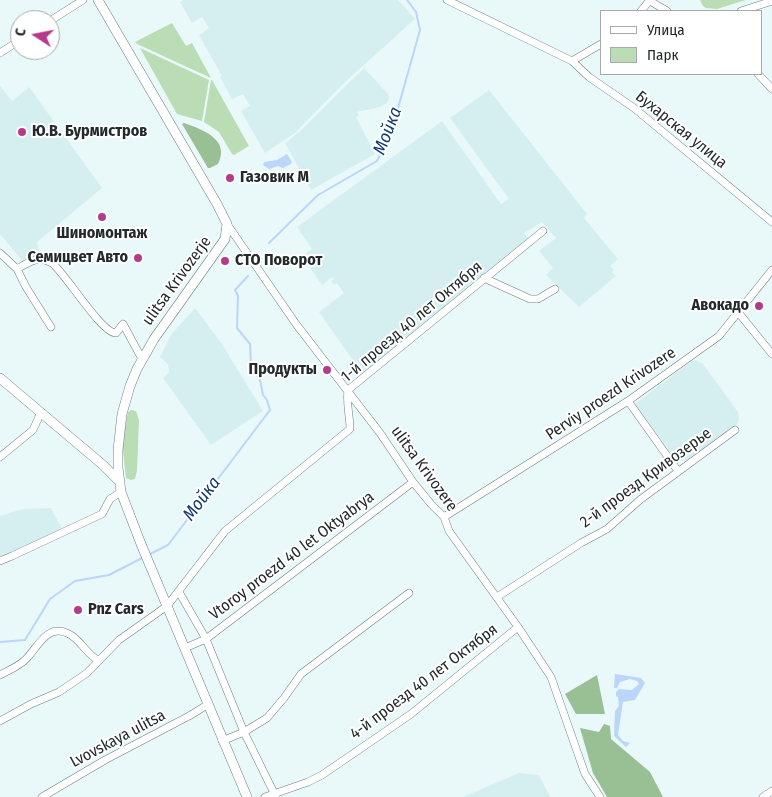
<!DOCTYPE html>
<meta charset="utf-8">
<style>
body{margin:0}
#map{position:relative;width:772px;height:797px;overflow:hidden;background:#e9f9f9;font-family:"Fira Sans Condensed",sans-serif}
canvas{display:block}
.legend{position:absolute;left:600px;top:10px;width:162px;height:65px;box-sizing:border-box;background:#fff;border:1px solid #a7aaaa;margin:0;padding:6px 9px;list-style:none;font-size:15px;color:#242a2a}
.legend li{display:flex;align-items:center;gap:10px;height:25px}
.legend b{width:25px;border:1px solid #a7aaaa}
.north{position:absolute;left:10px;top:10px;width:50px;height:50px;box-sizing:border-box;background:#fff;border:1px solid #a7aaaa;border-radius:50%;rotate:281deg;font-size:14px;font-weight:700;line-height:20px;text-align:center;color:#242a2a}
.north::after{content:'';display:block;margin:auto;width:18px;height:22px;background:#b53a8c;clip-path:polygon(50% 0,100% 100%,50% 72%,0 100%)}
</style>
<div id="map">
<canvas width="772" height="797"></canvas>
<ul class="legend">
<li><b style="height:6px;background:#fff"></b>Улица</li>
<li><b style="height:14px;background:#baddb6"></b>Парк</li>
</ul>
<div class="north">С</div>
</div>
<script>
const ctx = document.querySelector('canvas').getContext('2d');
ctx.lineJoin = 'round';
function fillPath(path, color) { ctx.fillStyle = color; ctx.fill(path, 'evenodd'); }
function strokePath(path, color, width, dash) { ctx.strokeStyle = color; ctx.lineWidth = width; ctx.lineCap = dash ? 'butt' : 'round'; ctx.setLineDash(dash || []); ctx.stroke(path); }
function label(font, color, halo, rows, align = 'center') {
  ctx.font = font + ' "Fira Sans Condensed",sans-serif'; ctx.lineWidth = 4; ctx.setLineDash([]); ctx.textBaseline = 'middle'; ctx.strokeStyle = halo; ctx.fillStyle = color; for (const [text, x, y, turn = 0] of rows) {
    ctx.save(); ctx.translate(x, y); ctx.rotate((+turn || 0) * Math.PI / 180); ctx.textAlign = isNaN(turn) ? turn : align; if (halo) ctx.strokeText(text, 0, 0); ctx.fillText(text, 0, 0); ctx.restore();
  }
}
fillPath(new Path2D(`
 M 183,0 L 398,0 L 415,19 L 344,83 L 295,133 L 265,153 L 241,111 L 250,106 L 243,94 L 232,99 L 220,77 L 222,76 L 199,35 L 209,28 L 202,17 L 192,23 L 180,2 Z
 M 364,68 L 388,94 L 389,98 L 387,103 L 380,107 L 357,112 L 359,116 L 356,117 L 375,154 L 311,190 L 285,143 L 299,132 Z
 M 0,86 L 12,101 L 29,87 L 102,188 L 37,242 L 39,252 L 24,263 L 0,234 Z
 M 489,90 L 587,214 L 584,218 L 618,259 L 610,266 L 614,270 L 612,272 L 616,276 L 579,307 L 546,275 L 553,268 L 539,251 L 556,238 L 542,222 L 524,233 L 533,245 L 365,380 L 351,365 L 354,362 L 319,312 L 344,293 L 337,283 L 334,285 L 331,281 L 334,279 L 332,277 L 322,285 L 302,256 L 312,249 L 297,227 L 442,121 L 501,204 L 509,199 L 450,118 Z
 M 195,308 L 222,344 L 263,411 L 211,445 L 163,378 L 169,372 L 168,364 L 160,357 L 171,335 Z
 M 696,360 L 703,364 L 738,412 L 739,419 L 737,425 L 690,459 L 681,461 L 675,458 L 635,404 L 689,363 Z
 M 51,508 L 63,531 L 13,551 L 0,560 L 0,516 L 23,509 Z
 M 519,773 L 539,775 L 550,797 L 463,797 Z`), '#d5eff0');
fillPath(new Path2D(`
 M 700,0 L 746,0 L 717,9 L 706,8 L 703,6 Z
 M 172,23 L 186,46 L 192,43 L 211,78 L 137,44 L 135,42 Z
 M 140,48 L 209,80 L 202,121 L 177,114 Z
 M 211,80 L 212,80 L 249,146 L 234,155 L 232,154 L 219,132 L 204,122 Z
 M 131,410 L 136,411 L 139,420 L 137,471 L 135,479 L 131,480 L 126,478 L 122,441 L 128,412 Z`), '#baddb6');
fillPath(new Path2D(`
 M 184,123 C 201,129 231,139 218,164 L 210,168 L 208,168 L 182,124 Z
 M 597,675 L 605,714 L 576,714 L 565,694 Z
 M 604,724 L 610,726 L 611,739 L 650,772 L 663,797 L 607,797 L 593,773 L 580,728 L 599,732 Z`), '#99bf94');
fillPath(new Path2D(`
 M 287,154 L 292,162 L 291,164 L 283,168 L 278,166 L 269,169 L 263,165 L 264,162 L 277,160 Z
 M 615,674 L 641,678 L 645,683 L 635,700 L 623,702 L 618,735 L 623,741 L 630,743 L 626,747 L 614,736 L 615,711 L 619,706 L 618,697 L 616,696 L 616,692 L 619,689 L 632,690 L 639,684 L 637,681 L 630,679 L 620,682 L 617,688 L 614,688 Z`), '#bbd5fb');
strokePath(new Path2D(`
 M 269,243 L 318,195 L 377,161 L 391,133 L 420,30 L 416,12 L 407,0
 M 148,555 L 168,545 L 270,410 L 267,400 L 263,395 L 260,380 L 251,367 L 250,344 L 237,328 L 238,296 L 235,290 L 248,276
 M 0,642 L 25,640 L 50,599 L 75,581 L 109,575 L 144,557`), '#bbd5fb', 2);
const minor = new Path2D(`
 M 447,0 L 572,61 L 589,77 L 634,108 L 772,222
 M 650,1 L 667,11
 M 641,11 L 650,0
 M 741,11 L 772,1
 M 50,21 L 83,0
 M 0,53 L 20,40
 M 572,61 L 601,44
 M 758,74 L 772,89
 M 227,224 L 296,324 L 380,433 L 413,482 L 431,504 L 444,517 L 449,531 L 518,627 L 551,677 L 585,774 L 600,797
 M 0,253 L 17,269 L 26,287 L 51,327
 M 17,269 C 29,262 38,255 52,263 C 66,274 101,333 116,333 L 123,324 L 142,359
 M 484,278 L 530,299 L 538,299 L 555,289
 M 738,312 L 772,354
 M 628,401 L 678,471
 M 0,457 L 33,430 L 41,412
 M 444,517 L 628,401 L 719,336 L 772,270
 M 0,561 L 12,556 L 102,514 L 110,499 L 121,492
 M 179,592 L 206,639 L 244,732 L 276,797
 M 497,597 L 581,543 L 607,529 L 641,499 L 735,430
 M 185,648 L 206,639 L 413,482
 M 0,675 C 9,670 20,666 27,658 C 39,645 48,623 69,634 C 81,640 86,654 98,660
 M 0,721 L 31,704 L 59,692 L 87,673 L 119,640 L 167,606 L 225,531 L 350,429 C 350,416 346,404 348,390 L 543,231
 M 222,741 L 244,732 L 267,718 L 284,698 L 301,674 L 409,593
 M 42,797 L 105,760 L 189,716 L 207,705
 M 265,797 L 308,782 L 322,775 L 411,714 L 518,627
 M 763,797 L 772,791`);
const major = new Path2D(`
 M 98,0 L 217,204 L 227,224 L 225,239 L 154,339 L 137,369 L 130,386 L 122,414 L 118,450 L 118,467 L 121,492 L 141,544 L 247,797
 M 0,378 L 103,465 L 119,481`);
strokePath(minor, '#6f7d7e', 8);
strokePath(major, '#6f7d7e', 10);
strokePath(minor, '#fff', 7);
strokePath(major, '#fff', 9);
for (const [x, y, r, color] of [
 [22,132,5,"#b53a8c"],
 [230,178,5,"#b53a8c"],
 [102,217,5,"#b53a8c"],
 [138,258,5,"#b53a8c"],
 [225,261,5,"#b53a8c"],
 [759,306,5,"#b53a8c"],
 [327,370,5,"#b53a8c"],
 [78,610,5,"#b53a8c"]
]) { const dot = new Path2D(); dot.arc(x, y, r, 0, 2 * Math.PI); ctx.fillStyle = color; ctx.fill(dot); strokePath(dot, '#fff', 2); }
label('16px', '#242a2a', '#fff', [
 ["Бухарская улица",681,130,39],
 ["ulitsa Krivozerje",177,281,-54],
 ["1-й проезд 40 лет Октября",412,322,-40],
 ["Perviy proezd Krivozere",611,394,-34],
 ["ulitsa Krivozere",424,469,54],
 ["2-й проезд Кривозерье",646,478,-36],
 ["Vtoroy proezd 40 let Oktyabrya",292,556,-37],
 ["4-й проезд 40 лет Октября",424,682,-37],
 ["Lvovskaya ulitsa",118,739,-28]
]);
label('bold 16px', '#242a2a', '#fff', [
 ["Ю.В. Бурмистров",32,132],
 ["Газовик М",240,178],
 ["Шиномонтаж",102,234,"center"],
 ["Семицвет Авто",128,258,"right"],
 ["СТО Поворот",235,261],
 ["Авокадо",749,306,"right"],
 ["Продукты",317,370,"right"],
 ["Pnz Cars",88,610]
], 'left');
label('italic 18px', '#123a70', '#fff', [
 ["Мойка",388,131,-69],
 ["Мойка",202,499,-53]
]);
</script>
